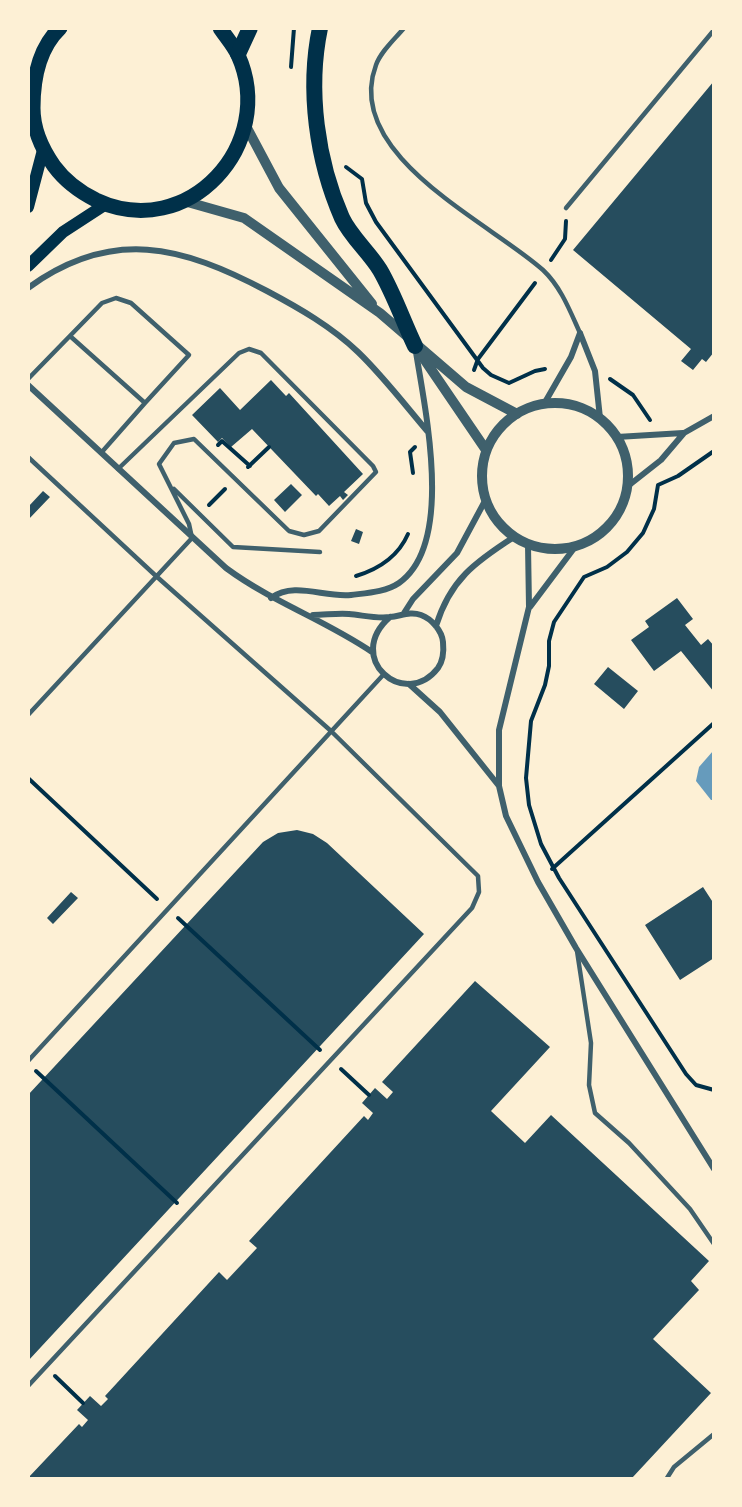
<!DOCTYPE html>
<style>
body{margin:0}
#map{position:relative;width:742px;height:1507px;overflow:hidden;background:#fdf0d5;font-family:Signika,sans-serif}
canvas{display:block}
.frame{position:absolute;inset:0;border:30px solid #fdf0d5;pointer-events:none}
</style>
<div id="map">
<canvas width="742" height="1507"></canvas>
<div class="frame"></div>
</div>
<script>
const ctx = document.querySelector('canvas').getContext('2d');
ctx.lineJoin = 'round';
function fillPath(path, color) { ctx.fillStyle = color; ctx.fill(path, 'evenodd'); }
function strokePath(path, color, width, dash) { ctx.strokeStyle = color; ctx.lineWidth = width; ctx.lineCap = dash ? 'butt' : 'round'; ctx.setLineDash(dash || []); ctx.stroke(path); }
fillPath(new Path2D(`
 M 713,751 L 714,800 L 711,800 L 696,781 L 699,767 Z`), '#669bbc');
fillPath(new Path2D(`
 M 714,81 L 714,352 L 706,362 L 702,359 L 693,370 L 681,361 L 691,349 L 573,250 Z
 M 271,380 L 286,396 L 289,393 L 363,474 L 344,492 L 348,495 L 343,500 L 340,496 L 329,506 L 318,494 L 316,496 L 252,429 L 231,447 L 222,438 L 218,442 L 192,415 L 220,388 L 240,410 Z
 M 291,484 L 302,495 L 285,512 L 274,500 Z
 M 43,491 L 50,497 L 28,520 L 28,507 Z
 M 356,529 L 363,532 L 359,544 L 351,541 Z
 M 677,598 L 693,619 L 685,625 L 701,645 L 708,639 L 714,646 L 714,692 L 681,651 L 654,671 L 631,640 L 649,627 L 645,621 Z
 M 608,667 L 638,691 L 624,709 L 594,684 Z
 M 297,830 L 313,834 L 327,843 L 424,934 L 28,1361 L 28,1095 L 263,842 L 278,833 Z
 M 703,887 L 714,904 L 714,958 L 680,980 L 645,925 Z
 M 71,892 L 78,898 L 53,924 L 47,918 Z
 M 475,981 L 550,1047 L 491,1111 L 525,1143 L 551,1115 L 709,1261 L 691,1281 L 699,1290 L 653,1339 L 711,1393 L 632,1478 L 28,1478 L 79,1424 L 82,1427 L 88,1420 L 77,1410 L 90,1396 L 101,1406 L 108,1399 L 105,1396 L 219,1272 L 227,1280 L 257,1248 L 249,1241 L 364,1116 L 368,1120 L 373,1113 L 362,1103 L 375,1088 L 387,1099 L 393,1092 L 382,1082 Z`), '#264d5e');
strokePath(new Path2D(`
 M 291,67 L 294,28
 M 346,167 L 362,179 L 366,203 L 376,222 L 483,368 L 491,375 L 509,383 L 535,371 L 545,369
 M 551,260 L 565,239 L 566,221
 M 474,370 L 478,359 L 535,283
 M 610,379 L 633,395 L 650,420
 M 218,445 L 222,441 L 250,466
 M 714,451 L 678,476 L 658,485 L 654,509 L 643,533 L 627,552 L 607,567 L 584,577 L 554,622 L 549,641 L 549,666 L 545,685 L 531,721 L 526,778 L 529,805 L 541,844 L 559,878 L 686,1074 L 696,1085 L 714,1090
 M 248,467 L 269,447
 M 413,473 L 410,452 L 415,447
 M 209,505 L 225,489
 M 356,576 C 379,569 398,557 408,534
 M 28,778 L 157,899
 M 552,869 L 714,723
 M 178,918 L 320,1050
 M 341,1069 L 369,1095
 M 36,1071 L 177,1203
 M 55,1376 L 83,1403`), '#003049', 4);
strokePath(new Path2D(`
 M 404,28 C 395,39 381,51 376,65 C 342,155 491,223 543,270 C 561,287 570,311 580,333
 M 566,208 L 714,30
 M 70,336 L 145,403 L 101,453
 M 28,379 L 102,303 L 116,298 L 131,303 L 189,355 L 145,403
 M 28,457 L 156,576 L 331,731 L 478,876 L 479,892 L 472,908 L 28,1386
 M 174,489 L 233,547 L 320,552
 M 28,715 L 192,538 L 189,524 L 159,464 L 174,443 L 194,439 L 289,531 L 304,535 L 319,531 L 376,472 L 373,466 L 261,353 L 249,349 L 239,353 L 118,469
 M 577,951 L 591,1043 L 589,1085 L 595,1113 L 629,1143 L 690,1209 L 714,1244
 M 28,1061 L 384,674
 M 667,1478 L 674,1467 L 714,1434`), '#3f606c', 4.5);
strokePath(new Path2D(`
 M 28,288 C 112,227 182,246 267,291 C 299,308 332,327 358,352 C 383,376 405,405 428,432
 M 580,333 L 595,371 L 600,418
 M 28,385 L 226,568 C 272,602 325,620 372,652
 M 544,404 L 571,357 L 580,333
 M 617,437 L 683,433
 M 628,486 L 661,460 L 684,433 L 714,416
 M 528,545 L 529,607 L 499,730 L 499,786 L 506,816 L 538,882 L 576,948 L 714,1169
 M 271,598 C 295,581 324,598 351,595 C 366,593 386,592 399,583 C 456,543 424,405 415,346
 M 530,607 L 575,547
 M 404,613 L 413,599 L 457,553 L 486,499
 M 313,615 C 325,615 337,613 349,614 C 362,615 377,619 390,617 C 401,616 410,611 421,615 C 432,619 442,631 443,642 C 444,652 443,661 438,668 C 405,711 343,658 390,617
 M 436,626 C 450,580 475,562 514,537
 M 409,684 L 440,712 L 499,786`), '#3f606c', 6);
strokePath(new Path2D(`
 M 246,126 L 279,188 L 372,304
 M 184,201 L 244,218 L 380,313 L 466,387 L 517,414
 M 422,356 L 486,450
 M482 476a73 73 0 1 1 146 0a73 73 0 1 1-146 0Z`), '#3f606c', 10);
strokePath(new Path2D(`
 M 28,207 L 43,150
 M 28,266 L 63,232 L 106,204`), '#003049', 12);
strokePath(new Path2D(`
 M 60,28 C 39,48 33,80 33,108 C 33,129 42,149 54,166 C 65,181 80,192 96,200 C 188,243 278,144 238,55 C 234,46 226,37 220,28`), '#003049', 15);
strokePath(new Path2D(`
 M 320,28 C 307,90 317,161 342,218 C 351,237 369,252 380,270 C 394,294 403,321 415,346
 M 238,54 L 250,28`), '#003049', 16);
</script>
